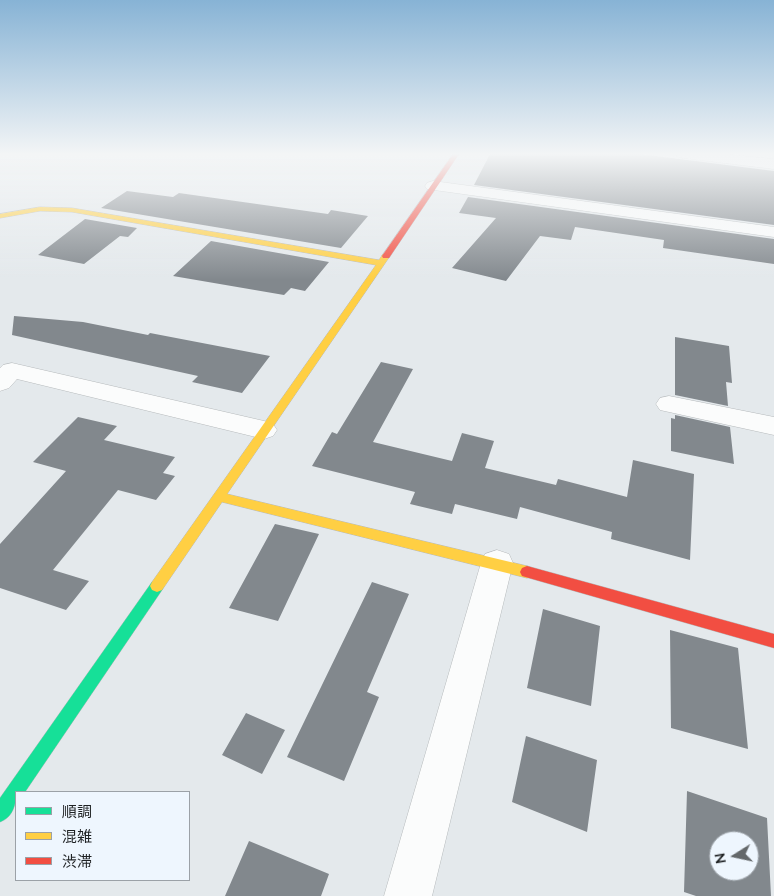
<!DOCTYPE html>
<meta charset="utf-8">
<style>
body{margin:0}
#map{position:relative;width:774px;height:896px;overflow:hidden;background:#e4e9ec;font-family:Mulish,"Noto Sans JP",sans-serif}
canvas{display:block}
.legend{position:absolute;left:15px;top:791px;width:175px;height:90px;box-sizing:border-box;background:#eef6fe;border:1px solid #9ba1a7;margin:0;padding:6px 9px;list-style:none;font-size:15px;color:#1f2224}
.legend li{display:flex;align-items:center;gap:10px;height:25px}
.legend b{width:25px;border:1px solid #9ba1a7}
.north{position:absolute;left:709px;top:831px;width:50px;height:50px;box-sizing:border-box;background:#eef6fe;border:1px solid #9ba1a7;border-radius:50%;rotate:260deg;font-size:14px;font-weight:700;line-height:20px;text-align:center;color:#1f2224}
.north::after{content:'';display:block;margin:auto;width:18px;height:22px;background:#64686a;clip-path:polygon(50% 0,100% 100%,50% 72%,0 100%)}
</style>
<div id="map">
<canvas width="774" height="896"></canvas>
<ul class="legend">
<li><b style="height:6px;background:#16e098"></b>順調</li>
<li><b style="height:6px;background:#ffcf43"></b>混雑</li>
<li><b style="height:6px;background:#f24e42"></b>渋滞</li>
</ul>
<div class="north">N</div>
</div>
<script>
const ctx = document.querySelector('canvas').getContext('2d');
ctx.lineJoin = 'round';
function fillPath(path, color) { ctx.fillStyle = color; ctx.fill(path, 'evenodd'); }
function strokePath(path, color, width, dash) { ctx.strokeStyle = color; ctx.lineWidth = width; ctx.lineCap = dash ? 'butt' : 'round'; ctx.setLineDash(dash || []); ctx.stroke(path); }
fillPath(new Path2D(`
 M 490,154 L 640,154 L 774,171 L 774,225 L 474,185 Z
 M 127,191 L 173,197 L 170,199 L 179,193 L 328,214 L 331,210 L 368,216 L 341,248 L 101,208 Z
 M 468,197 L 774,239 L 774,264 L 663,248 L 664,240 L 575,227 L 571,240 L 540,236 L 506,281 L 452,268 L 496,218 L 459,213 Z
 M 85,219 L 137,228 L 128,237 L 120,236 L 84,264 L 38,255 Z
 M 211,241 L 329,262 L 305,291 L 291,288 L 284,295 L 173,276 Z
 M 14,316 L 83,322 L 148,335 L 150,333 L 270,356 L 242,393 L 192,382 L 198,376 L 12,335 Z
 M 675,337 L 729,346 L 732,383 L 726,382 L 728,406 L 675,395 Z
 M 381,362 L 413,369 L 373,442 L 452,461 L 462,433 L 494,441 L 485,468 L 556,485 L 558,479 L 627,497 L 633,460 L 694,474 L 690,560 L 611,539 L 612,532 L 520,507 L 517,519 L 455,504 L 452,514 L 410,504 L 415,492 L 312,466 L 332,432 L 337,434 Z
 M 675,415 L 730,427 L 734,464 L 671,451 L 671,418 L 675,419 Z
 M 78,417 L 117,426 L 104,440 L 175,457 L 163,473 L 175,476 L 156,500 L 118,490 L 53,570 L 89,581 L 66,610 L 0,588 L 0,544 L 66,471 L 33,462 Z
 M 275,524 L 319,534 L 278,621 L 229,608 Z
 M 372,582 L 409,594 L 367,692 L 379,697 L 344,781 L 287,757 Z
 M 543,609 L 600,626 L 591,706 L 527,688 Z
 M 670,630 L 738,648 L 748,749 L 671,728 Z
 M 246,713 L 285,730 L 262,774 L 222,755 Z
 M 526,736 L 597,760 L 587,832 L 512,802 Z
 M 687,791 L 767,818 L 771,896 L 696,896 L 684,892 ZM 719,841 L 749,841 L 749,871 L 719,871 Z
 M 249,841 L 329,874 L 321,896 L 225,896 Z`), '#82888d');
const street = new Path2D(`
 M 676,154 L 724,154 L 774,159 L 774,169 L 683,158 L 678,157 Z
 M 433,181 L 774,227 L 774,237 L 427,189 L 425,186 L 427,183 Z
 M 12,363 L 264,421 L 273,424 L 277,430 L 273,436 L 264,439 L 17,379 L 9,388 L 0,391 L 0,368 L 3,365 Z
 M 669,396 L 774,417 L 774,435 L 660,410 L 656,404 L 660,398 Z
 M 497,550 L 509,554 L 513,563 L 432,896 L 384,896 L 481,563 L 485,554 Z`);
const fast = new Path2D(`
 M 157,580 L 162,582 L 164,586 L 162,590 L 25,792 L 16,792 C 16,805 13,817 0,822 L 0,798 L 152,582 Z`);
const slow = new Path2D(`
 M 40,207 L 72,208 L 379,260 L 383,254 L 389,254 L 390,256 L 227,494 L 527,566 L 532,568 L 534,572 L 532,576 L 527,578 L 222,502 L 162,590 L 157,592 L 152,590 L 150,586 L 152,582 L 376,265 L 72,212 L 40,211 L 0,218 L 0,214 Z`);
const jam = new Path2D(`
 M 453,154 L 459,154 L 389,258 L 383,258 L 382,256 Z
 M 527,566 L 774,634 L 774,648 L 522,576 L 520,572 L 522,568 Z`);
strokePath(street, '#b6babc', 1);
strokePath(fast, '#b6babc', 1);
strokePath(slow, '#b6babc', 1);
strokePath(jam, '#b6babc', 1);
fillPath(street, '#fbfcfc');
fillPath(fast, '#16e098');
fillPath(slow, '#ffcf43');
fillPath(jam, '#f24e42');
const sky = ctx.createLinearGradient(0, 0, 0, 280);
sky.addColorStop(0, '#87b3d5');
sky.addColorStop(0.55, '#f3f5f6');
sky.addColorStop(1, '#f3f5f600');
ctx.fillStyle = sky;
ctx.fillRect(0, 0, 774, 280);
</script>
